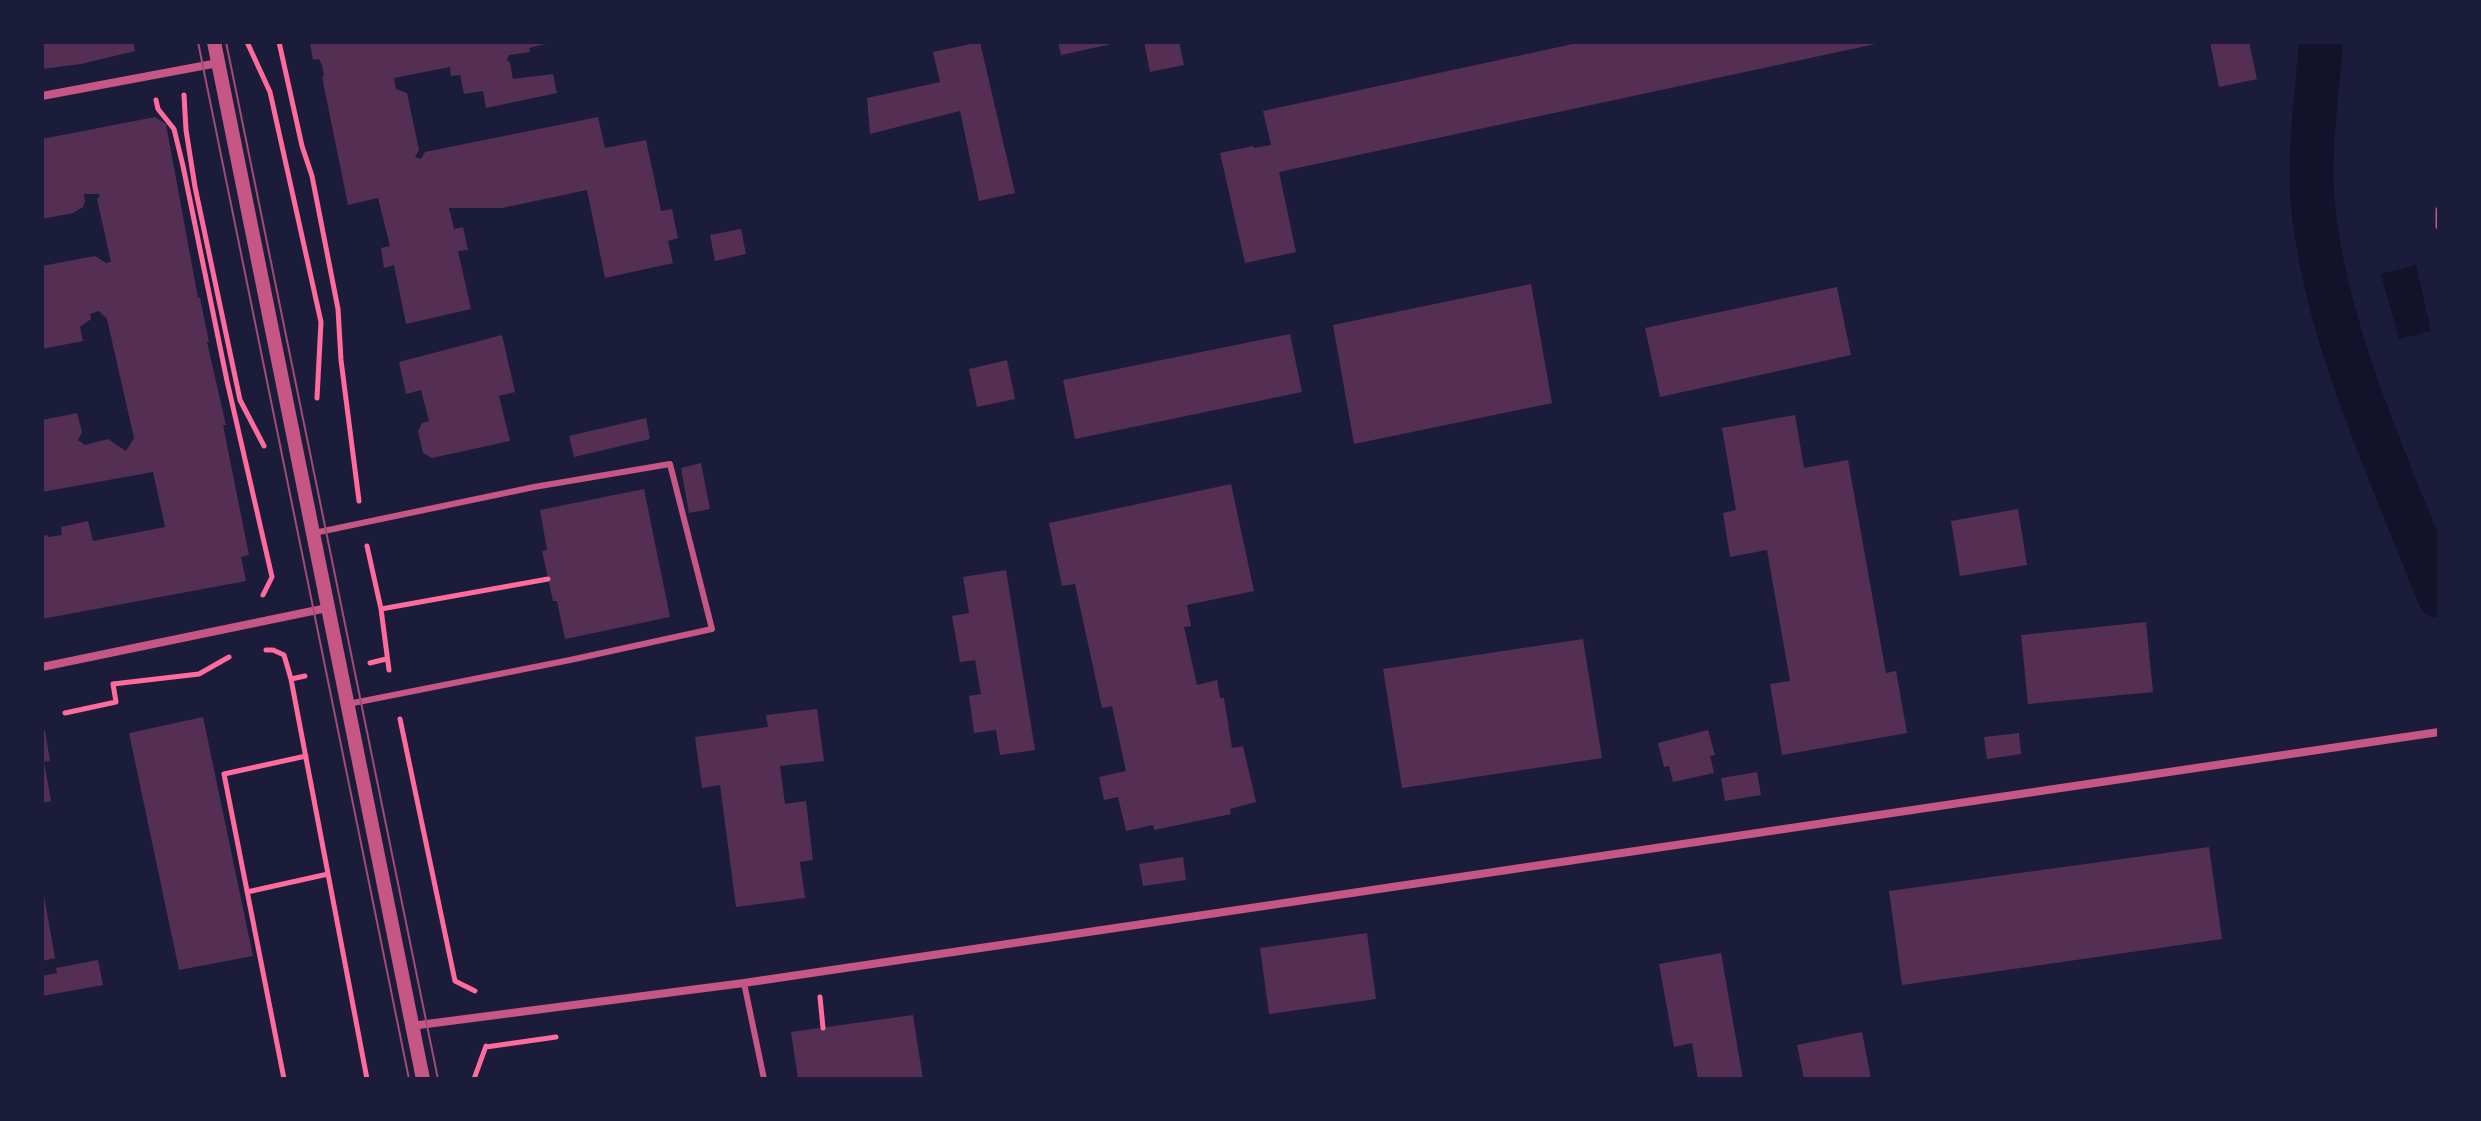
<!DOCTYPE html>
<style>
body{margin:0}
#map{position:relative;width:2481px;height:1121px;overflow:hidden;background:#1b1b3a;font-family:Barlow,sans-serif}
canvas{display:block}
.frame{position:absolute;inset:0;border:44px solid #1b1b3a;pointer-events:none}
</style>
<div id="map">
<canvas width="2481" height="1121"></canvas>
<div class="frame"></div>
</div>
<script>
const ctx = document.querySelector('canvas').getContext('2d');
ctx.lineJoin = 'round';
function fillPath(path, color) { ctx.fillStyle = color; ctx.fill(path, 'evenodd'); }
function strokePath(path, color, width, dash) { ctx.strokeStyle = color; ctx.lineWidth = width; ctx.lineCap = dash ? 'butt' : 'round'; ctx.setLineDash(dash || []); ctx.stroke(path); }
fillPath(new Path2D(`
 M 2416,265 L 2431,331 L 2399,339 L 2381,274 Z`), '#12122b');
strokePath(new Path2D(`
 M 2321,42 C 2317,95 2308,155 2313,207 C 2327,339 2391,472 2439,596`), '#12122b', 44);
fillPath(new Path2D(`
 M 42,42 L 133,42 L 135,51 L 81,64 L 42,69 Z
 M 310,42 L 553,42 L 529,48 L 530,52 L 509,55 L 507,60 L 510,63 L 513,79 L 553,74 L 557,93 L 486,108 L 483,91 L 464,94 L 460,75 L 451,76 L 450,67 L 394,78 L 396,89 L 407,93 L 419,150 L 415,157 L 421,159 L 425,152 L 598,117 L 605,148 L 646,140 L 661,211 L 672,209 L 678,238 L 668,241 L 673,263 L 605,278 L 587,190 L 502,208 L 449,208 L 454,229 L 463,227 L 468,250 L 458,251 L 471,309 L 406,324 L 394,265 L 384,268 L 381,248 L 390,246 L 378,198 L 348,205 L 322,77 L 324,76 L 322,65 L 319,59 L 313,60 Z
 M 980,42 L 1015,193 L 979,201 L 960,111 L 870,134 L 867,98 L 940,82 L 933,52 Z
 M 1058,42 L 1116,42 L 1116,43 L 1061,55 Z
 M 1144,42 L 1179,42 L 1184,65 L 1150,72 Z
 M 1582,42 L 1880,43 L 1279,172 L 1296,252 L 1245,263 L 1220,153 L 1253,146 L 1254,148 L 1271,145 L 1263,111 Z
 M 2210,42 L 2249,42 L 2257,79 L 2219,87 Z
 M 155,117 L 166,124 L 198,298 L 200,298 L 209,342 L 207,342 L 226,425 L 223,425 L 249,555 L 241,557 L 246,581 L 42,619 L 42,536 L 47,535 L 48,537 L 62,535 L 61,527 L 88,521 L 93,541 L 165,527 L 153,472 L 42,492 L 42,420 L 77,413 L 82,432 L 78,440 L 85,445 L 108,439 L 126,451 L 134,438 L 107,319 L 99,311 L 90,314 L 91,319 L 80,327 L 83,341 L 42,349 L 42,266 L 95,256 L 106,263 L 111,262 L 97,199 L 100,196 L 99,194 L 84,194 L 85,201 L 83,207 L 73,213 L 42,219 L 42,139 Z
 M 741,229 L 746,254 L 715,261 L 710,235 Z
 M 1531,284 L 1552,403 L 1354,444 L 1333,325 Z
 M 1837,287 L 1851,355 L 1660,397 L 1645,328 Z
 M 1290,334 L 1302,392 L 1075,439 L 1063,380 Z
 M 502,335 L 515,392 L 499,396 L 510,441 L 432,458 L 423,453 L 418,431 L 422,423 L 429,421 L 421,390 L 406,394 L 399,362 Z
 M 1007,360 L 1015,399 L 977,407 L 969,369 Z
 M 1795,415 L 1804,468 L 1848,460 L 1886,673 L 1896,671 L 1907,733 L 1782,755 L 1770,684 L 1790,681 L 1767,550 L 1730,557 L 1723,513 L 1736,510 L 1722,428 Z
 M 646,418 L 650,439 L 574,457 L 569,436 Z
 M 701,463 L 710,509 L 689,513 L 681,468 Z
 M 1231,484 L 1254,591 L 1187,605 L 1191,626 L 1184,627 L 1197,685 L 1217,680 L 1220,698 L 1224,698 L 1232,748 L 1243,746 L 1256,802 L 1230,809 L 1231,814 L 1154,830 L 1153,825 L 1126,831 L 1118,797 L 1104,800 L 1099,777 L 1126,771 L 1112,706 L 1102,708 L 1075,584 L 1062,586 L 1049,523 Z
 M 644,489 L 670,617 L 565,639 L 557,601 L 553,601 L 542,551 L 547,550 L 540,510 Z
 M 2018,509 L 2027,565 L 1960,576 L 1951,521 Z
 M 1006,570 L 1035,750 L 1000,755 L 996,730 L 974,733 L 969,696 L 981,694 L 975,660 L 960,662 L 952,616 L 969,613 L 963,577 Z
 M 2146,622 L 2153,692 L 2028,704 L 2021,635 Z
 M 1583,639 L 1602,758 L 1402,788 L 1383,669 Z
 M 817,709 L 824,761 L 780,766 L 785,804 L 806,801 L 813,860 L 800,862 L 805,898 L 736,907 L 720,785 L 702,788 L 695,737 L 768,727 L 766,715 Z
 M 203,717 L 253,956 L 179,970 L 129,733 Z
 M 42,730 L 45,730 L 50,761 L 44,762 L 51,801 L 42,803 Z
 M 1708,730 L 1715,755 L 1710,756 L 1714,773 L 1673,782 L 1669,766 L 1664,767 L 1658,743 Z
 M 2019,733 L 2021,754 L 1987,759 L 1984,737 Z
 M 1757,772 L 1761,795 L 1725,801 L 1721,778 Z
 M 2209,847 L 2222,939 L 1902,985 L 1889,891 Z
 M 1183,857 L 1186,880 L 1143,886 L 1139,864 Z
 M 44,896 L 55,958 L 42,961 L 42,897 Z
 M 1367,933 L 1376,999 L 1269,1014 L 1260,948 Z
 M 1721,953 L 1743,1079 L 1698,1079 L 1692,1043 L 1674,1047 L 1659,964 Z
 M 98,960 L 103,985 L 42,996 L 42,976 L 57,973 L 56,968 Z
 M 913,1015 L 923,1079 L 798,1079 L 791,1032 Z
 M 1862,1032 L 1871,1079 L 1804,1079 L 1797,1045 Z`), '#542f53');
strokePath(new Path2D(`
 M 247,42 L 270,92 L 321,322 L 317,398
 M 279,42 L 302,146 L 312,176 L 338,309 L 341,360 L 359,501
 M 184,95 L 186,130 L 195,187 L 240,400 L 264,446
 M 156,100 L 158,109 L 174,129 L 183,166 L 227,381 L 272,577 L 263,595
 M 367,546 L 381,609 L 389,670
 M 381,609 L 548,579
 M 266,650 L 273,650 L 284,655 L 291,679 L 367,1079
 M 370,663 L 386,659
 M 291,679 L 305,676
 M 65,713 L 116,702 L 113,684 L 199,674 L 229,657
 M 400,719 L 455,981 L 475,991
 M 247,892 L 328,874
 M 820,997 L 823,1028
 M 486,1047 L 556,1037
 M 284,1079 L 224,774 L 306,756
 M 474,1079 L 486,1046`), '#ff6b9d', 5);
strokePath(new Path2D(`
 M 314,533 L 534,487 L 670,464 L 712,629 L 570,660 L 348,704
 M 744,983 L 764,1079`), '#c65784', 6);
strokePath(new Path2D(`
 M 2439,210 L 2439,226`), '#c65784', 7);
strokePath(new Path2D(`
 M 42,96 L 218,63
 M 42,667 L 327,608
 M 411,1026 L 744,983 L 2439,732`), '#c65784', 8);
strokePath(new Path2D(`
 M 214,42 L 423,1079`), '#c65784', 14);
strokePath(new Path2D(`
 M 198,42 L 409,1079
 M 226,42 L 438,1079`), '#a44b75', 2);
</script>
